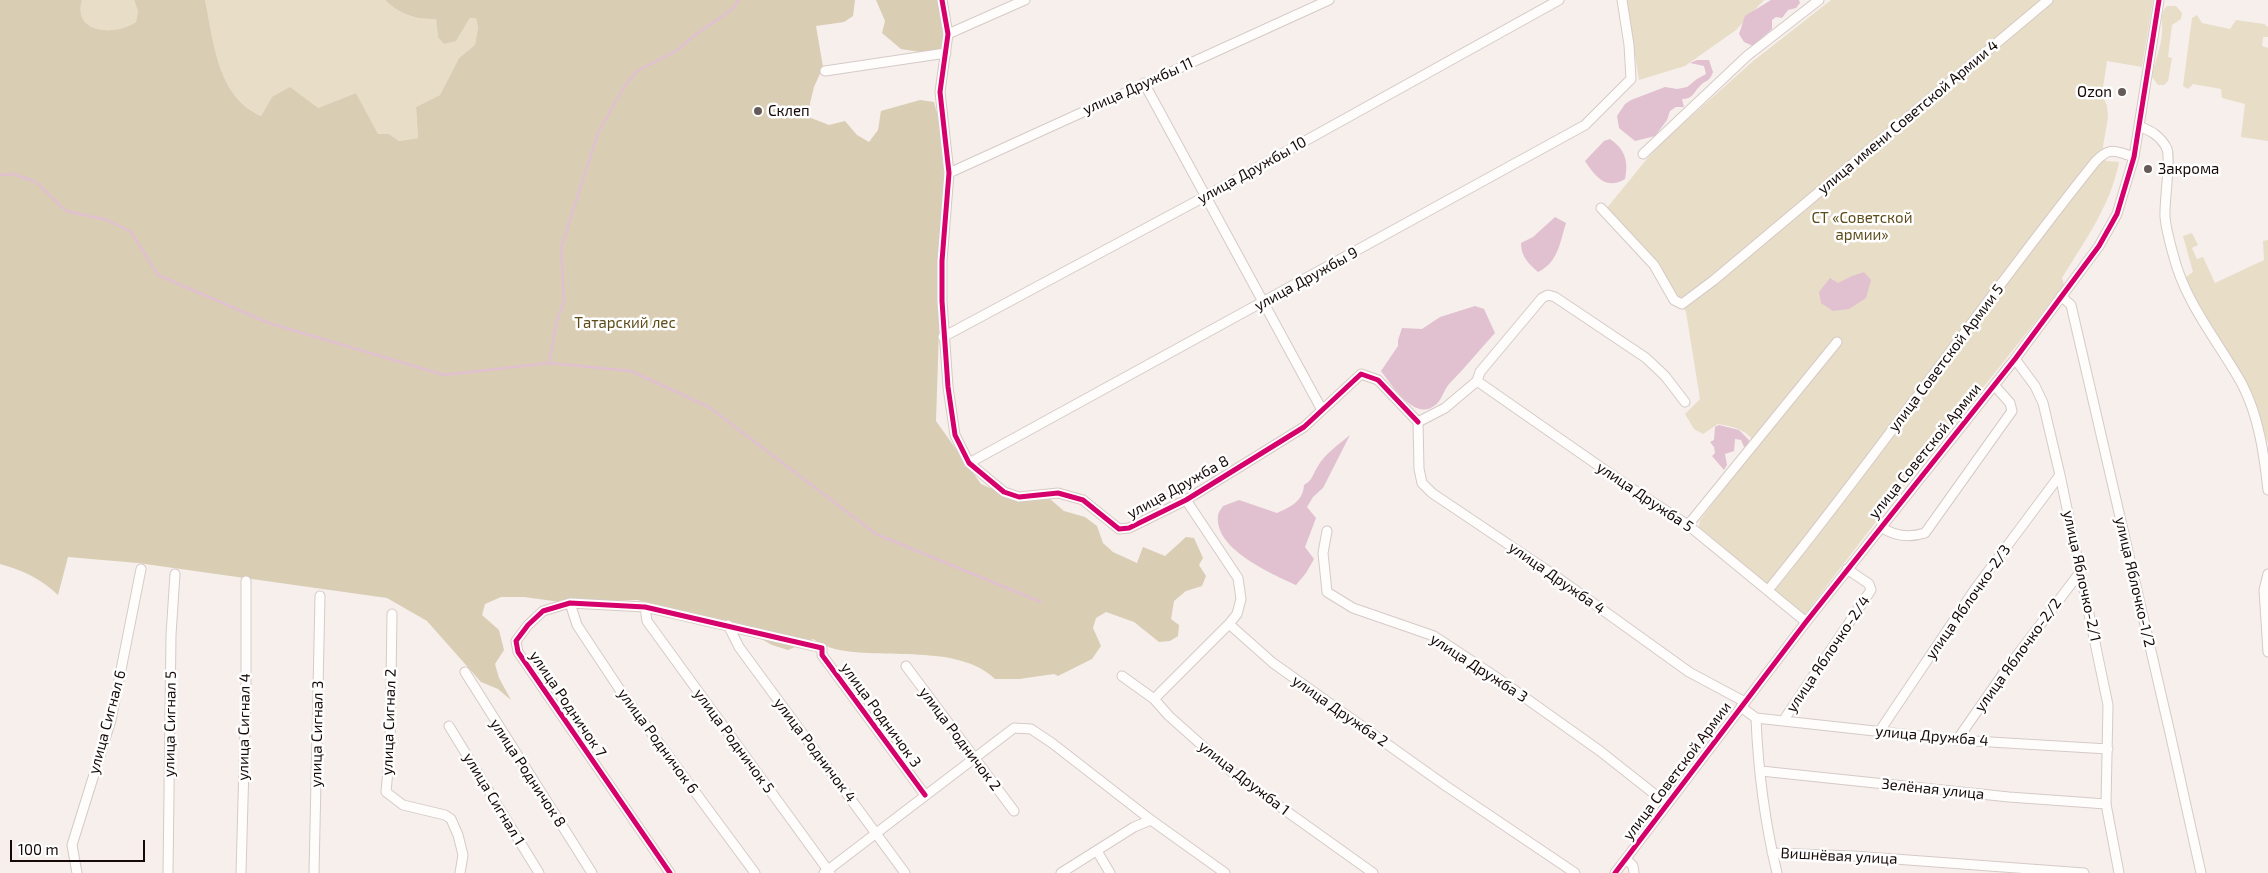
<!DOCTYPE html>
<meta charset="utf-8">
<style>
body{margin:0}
#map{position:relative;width:2268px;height:873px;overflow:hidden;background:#f7efec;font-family:"Exo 2",sans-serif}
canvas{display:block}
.scale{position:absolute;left:10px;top:840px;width:135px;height:22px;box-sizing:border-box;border:2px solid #150a07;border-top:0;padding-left:6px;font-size:15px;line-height:18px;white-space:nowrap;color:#150a07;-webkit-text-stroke:4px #fefefe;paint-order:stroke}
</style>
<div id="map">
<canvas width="2268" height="873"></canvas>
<div class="scale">100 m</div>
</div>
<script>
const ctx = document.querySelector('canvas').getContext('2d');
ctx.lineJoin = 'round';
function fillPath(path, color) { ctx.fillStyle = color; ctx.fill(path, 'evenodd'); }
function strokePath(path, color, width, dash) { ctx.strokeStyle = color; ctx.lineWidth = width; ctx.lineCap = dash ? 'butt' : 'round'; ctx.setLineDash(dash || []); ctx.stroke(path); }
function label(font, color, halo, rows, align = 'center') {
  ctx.font = font + ' "Exo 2",sans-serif'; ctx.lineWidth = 5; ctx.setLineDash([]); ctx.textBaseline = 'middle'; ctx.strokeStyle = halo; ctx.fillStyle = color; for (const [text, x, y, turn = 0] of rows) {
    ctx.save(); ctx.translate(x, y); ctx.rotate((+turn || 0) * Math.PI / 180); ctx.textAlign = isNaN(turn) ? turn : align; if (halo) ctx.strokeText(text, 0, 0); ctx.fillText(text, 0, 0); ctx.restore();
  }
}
fillPath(new Path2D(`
 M 82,0 L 134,0 L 138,11 L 136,22 C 116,36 72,34 82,0 Z
 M 205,0 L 385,0 C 399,14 416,20 436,19 L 438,37 L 456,41 L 470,18 L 476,18 L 478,27 L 475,45 L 459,58 L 440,95 L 416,107 L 418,138 L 399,141 L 389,134 L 378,135 L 356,93 L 318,108 L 272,97 L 261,116 C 217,95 214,43 205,0 Z
 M 1626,0 L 1764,0 L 1736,30 L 1685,66 L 1639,80 Z
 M 1831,0 L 2153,0 L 2142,67 L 2107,61 L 2102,94 L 2107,106 L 2108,118 L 2103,146 L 2106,161 L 2119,162 C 2111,205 2084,242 2062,278 L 2064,285 C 1978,396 1888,503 1804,616 L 1699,527 L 1700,520 L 1757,446 C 1748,430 1735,427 1718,424 L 1703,434 L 1694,429 L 1685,414 L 1700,399 L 1686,312 L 1679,299 L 1659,264 L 1647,256 L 1606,209 L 1651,154 L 1668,137 L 1752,62 Z
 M 2167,6 L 2176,6 L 2182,13 L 2181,19 L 2172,25 L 2168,57 L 2172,58 L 2168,81 L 2164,85 L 2158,85 L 2152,77 C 2154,62 2161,49 2162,33 C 2163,24 2159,13 2167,6 Z
 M 2197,15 L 2202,23 L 2230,29 L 2236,20 L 2264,24 L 2268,27 L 2268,37 L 2263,37 L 2262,46 L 2268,48 L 2268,141 L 2241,137 L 2245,104 L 2222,98 L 2221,89 L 2193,84 L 2188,89 L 2183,86 L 2192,18 Z
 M 2192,233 L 2198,245 L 2192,248 L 2197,259 L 2203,257 L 2215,283 L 2264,260 L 2263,241 L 2268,240 L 2268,444 C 2261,424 2256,403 2246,383 C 2228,347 2203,317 2186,279 L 2186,277 L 2193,272 L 2183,236 Z`), '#e8ddc7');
fillPath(new Path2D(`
 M 0,0 L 82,0 C 72,34 116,36 136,22 L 138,11 L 134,0 L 205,0 C 214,42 217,96 261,116 L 272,97 L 290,87 L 318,108 L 356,93 L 378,134 L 389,134 L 399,141 L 418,138 L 416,107 L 440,95 L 459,58 L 475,45 L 478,27 L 476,18 L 470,18 L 456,41 L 444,44 L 438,37 L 436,19 C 416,20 399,14 385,0 L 855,0 L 853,16 L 844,22 L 816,26 L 823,67 L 814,87 L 810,103 L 811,118 L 829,125 L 845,121 L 857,135 L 869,142 L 878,130 L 881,111 L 920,100 L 934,102 L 938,117 L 944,175 L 936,421 L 981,484 L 1018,500 L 1050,499 L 1064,511 L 1085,517 L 1097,526 L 1103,543 L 1113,552 L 1137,563 L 1143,547 L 1165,556 L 1186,537 L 1194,538 L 1203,558 L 1199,565 L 1206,576 L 1202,586 L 1186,591 L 1174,601 L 1171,619 L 1179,625 L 1178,636 L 1170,641 L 1159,642 L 1134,622 L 1106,612 L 1096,618 L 1093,628 L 1101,646 L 1092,659 L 1058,676 L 1054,674 L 1019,679 L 995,679 C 958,643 882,660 835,649 C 827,647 820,643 813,639 L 788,650 L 772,645 L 733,623 L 637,600 L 561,602 L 524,597 L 501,597 L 485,604 L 482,615 L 499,630 L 504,650 L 495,664 L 499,678 L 511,700 L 498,689 L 481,682 L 427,621 L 387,598 L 138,563 L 68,557 L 58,595 C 41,579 23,570 0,564 Z
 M 876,0 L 940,0 L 944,27 L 942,50 L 933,54 L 901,49 L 882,33 L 885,21 Z`), '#d9cdb4');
fillPath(new Path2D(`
 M 1771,0 L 1799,0 L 1800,3 L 1796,8 L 1788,10 L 1782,18 L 1776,17 L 1772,20 L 1772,29 L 1753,46 L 1744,42 L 1739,34 L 1745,16 Z
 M 1697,60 L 1709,60 L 1713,72 C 1709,83 1706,79 1699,87 C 1693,93 1693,99 1682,99 L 1684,107 L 1676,107 L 1670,111 L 1667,120 L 1655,136 L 1635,141 L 1619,128 L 1617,116 L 1625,104 L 1631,100 L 1665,87 L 1677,89 L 1687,87 L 1697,79 L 1706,74 L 1704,66 L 1690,63 Z
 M 1610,139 C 1625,149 1629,162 1625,179 C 1606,191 1595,176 1585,161 L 1604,141 Z
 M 1555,217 L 1566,223 C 1560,242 1558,263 1538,272 C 1529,264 1521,257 1521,243 L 1533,237 Z
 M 1864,272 L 1871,280 L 1866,298 L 1849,309 L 1833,311 L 1821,303 L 1819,292 L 1830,278 L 1838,283 L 1852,276 Z
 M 1475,306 L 1484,309 L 1495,333 C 1479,350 1465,368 1449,384 C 1443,391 1442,401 1434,406 C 1414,421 1391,384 1381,371 L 1398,346 L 1398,340 L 1402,328 L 1422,329 L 1440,317 Z
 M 1719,425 L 1739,430 L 1749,440 L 1748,445 L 1744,447 L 1741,440 L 1735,439 L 1734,451 L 1725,454 L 1727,465 L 1724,470 L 1712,456 L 1715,453 L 1714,447 L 1710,442 L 1714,440 L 1715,427 Z
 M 1350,435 L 1323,488 L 1313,497 L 1307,507 L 1316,518 L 1305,547 L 1314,559 L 1306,573 L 1296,585 C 1272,574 1214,549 1218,516 C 1218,513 1221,509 1223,506 L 1239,500 L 1277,513 C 1291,507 1303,501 1304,485 C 1313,480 1312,475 1318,466 C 1325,454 1339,444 1350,435 Z`), '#e1c0d0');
strokePath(new Path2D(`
 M 0,175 L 13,174 L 36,182 L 66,211 L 107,220 L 131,232 L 158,275 L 269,323 L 444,375 L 549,363 L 557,320 L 564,302 L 561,248 L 598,133 L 624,87 L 637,71 L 676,51 L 695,35 L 731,10 L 739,0
 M 549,363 L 631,371 L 709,407 L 876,534 L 1041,602`), '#e1c0d0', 2.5);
const street = new Path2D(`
 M 942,0 L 948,34 L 940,92 L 949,173 L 942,261 L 942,301 L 948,387 L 955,435 L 969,463 L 1004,492 L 1019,497 L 1058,493 L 1083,500 L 1119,529 L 1129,528 L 1186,500 L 1304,427 L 1361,374 L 1378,380 L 1418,422
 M 948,34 L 1025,0
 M 825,71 L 946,53
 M 1144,83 L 1322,410
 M 2139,126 C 2151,131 2161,136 2167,149 C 2171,160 2164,202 2165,217 C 2166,229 2170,243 2173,254 C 2185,303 2218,341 2242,384 C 2259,417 2264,454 2268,490
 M 1643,154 L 1747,56 L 1819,0
 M 949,173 L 1329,0
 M 1601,208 L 1654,265 L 1674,300 L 1682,304 L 1714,280 L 2048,0
 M 2061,296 L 2071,305 L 2170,733 L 2201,873
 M 943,337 L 1206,196 L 1559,0
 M 2015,359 L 2035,386 L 2043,403 L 2060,475 L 2108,705 L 2106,804 L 2119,873
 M 1477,381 L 1622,482 L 1688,525 L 1806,622
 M 1477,381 L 1480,372 L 1542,298 L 1548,295 L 1555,297 L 1646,358 L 1665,376 L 1685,402
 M 1418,422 L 1419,469 L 1422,483 L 1432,493 L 1554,575 L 1689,672 L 1745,702
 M 1418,422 L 1445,408 L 1477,381
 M 969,463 L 1585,125 L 1631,79 L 1629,45 L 1622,0
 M 1186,500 L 1238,578 L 1241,599 L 1237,614 L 1229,624 L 1273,663 L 1446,786 L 1575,873
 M 1688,525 L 1837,342
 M 1881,527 C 1894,536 1909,538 1925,533 L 2012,411 L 2010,403 L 1994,385
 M 1327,531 L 1323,553 L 1327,592 L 1353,608 L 1434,636 L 1496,677 L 1600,751 L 1667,804
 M 2268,574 L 2264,590 L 2268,652
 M 1769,589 C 1882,450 1983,302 2095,162 C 2110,146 2115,151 2134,157
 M 570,603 L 577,625 L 622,693 L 755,873
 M 645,607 L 647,621 L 830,873
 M 392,614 L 390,748 L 386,792 L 403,805 L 445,815 L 451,819 L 458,835 L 463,855 L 460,873
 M 728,625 L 739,647 L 905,873
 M 906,666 L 1014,811
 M 465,672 L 592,873
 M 1122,676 L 1154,699 L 1169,716 L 1233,773 L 1373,873
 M 1154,699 L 1229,624
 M 1741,707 L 1756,718 C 1758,769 1765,823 1777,873
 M 1756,718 L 1957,740 L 2108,749
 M 1783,721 L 1871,590 L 1869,584 L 1847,569
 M 449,726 L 539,873
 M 1879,732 L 1975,589 L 2060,475
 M 1957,740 L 2005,671 L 2081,571
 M 1761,771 L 2009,797 L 2106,804
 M 1097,851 L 1110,873
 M 1772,853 L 1854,856 L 2084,873
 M 1626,859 L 1633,866 L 1634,873
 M 77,873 L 72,845 L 111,720 L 141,569
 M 168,873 L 171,635 L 175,574
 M 241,873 L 246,693 L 246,581
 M 314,873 L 320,596
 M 670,873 L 518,652 L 516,641 L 528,625 L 543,611 L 570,603 L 645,607 L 822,648 L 822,655 L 925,795
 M 824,873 L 1014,728 L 1031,729 L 1052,743 L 1151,820 L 1225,873
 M 1061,873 L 1134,827 L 1151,820
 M 1615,873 L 1806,622 L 2015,359 L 2099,246 L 2117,214 L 2134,157 L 2159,0`);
strokePath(street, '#d5cac6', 11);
strokePath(street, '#fefdfc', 9);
strokePath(new Path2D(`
 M 942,0 L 948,34 L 940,92 L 949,173 L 942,261 L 942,301 L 948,387 L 955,435 L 969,463 L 1004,492 L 1019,497 L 1058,493 L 1083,500 L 1119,529 L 1129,528 L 1186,500 L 1304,427 L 1361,374 L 1378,380 L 1418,422
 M 670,873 L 518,652 L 516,641 L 528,625 L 543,611 L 570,603 L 645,607 L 822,648 L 822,655 L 925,795
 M 1615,873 L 1806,622 L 2015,359 L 2099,246 L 2117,214 L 2134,157 L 2159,0`), '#d6006c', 5);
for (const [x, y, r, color] of [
 [2122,92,5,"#645a57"],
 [758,111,5,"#645a57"],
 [2148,169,5,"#645a57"]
]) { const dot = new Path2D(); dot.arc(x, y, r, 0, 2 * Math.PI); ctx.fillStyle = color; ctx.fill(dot); strokePath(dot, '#fefefe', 2); }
label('15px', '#150a07', '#fefefe', [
 ["улица Дружбы 11",1138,86,-24],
 ["улица имени Советской Армии 4",1908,117,-40],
 ["улица Дружбы 10",1252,170,-29],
 ["улица Дружбы 9",1306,279,-29],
 ["улица Советской Армии 5",1946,358,-53],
 ["улица Советской Армии",1925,451,-51],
 ["улица Дружба 8",1178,487,-29],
 ["улица Дружба 5",1645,497,34],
 ["улица Яблочко-2/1",2082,576,78],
 ["улица Дружба 4",1557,578,35],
 ["улица Яблочко-1/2",2135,582,77],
 ["улица Яблочко-2/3",1968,602,-55],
 ["улица Яблочко-2/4",1828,654,-56],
 ["улица Яблочко-2/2",2018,655,-54],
 ["улица Дружба 3",1479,668,33],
 ["улица Родничок 7",568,704,56],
 ["улица Дружба 2",1340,711,35],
 ["улица Родничок 3",881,715,54],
 ["улица Сигнал 6",107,722,-75],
 ["улица Сигнал 2",389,722,-88],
 ["улица Сигнал 5",170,724,-89],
 ["улица Сигнал 4",244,727,-89],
 ["улица Сигнал 3",317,734,-89],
 ["улица Дружба 4",1932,736,5],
 ["улица Родничок 2",960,739,53],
 ["улица Родничок 6",658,741,54],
 ["улица Родничок 5",734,741,54],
 ["улица Родничок 4",815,750,53],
 ["улица Советской Армии",1677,771,-53],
 ["улица Родничок 8",528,773,57],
 ["улица Дружба 1",1244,778,38],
 ["Зелёная улица",1933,789,6],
 ["улица Сигнал 1",494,799,59],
 ["Вишнёвая улица",1839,856,3]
]);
label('15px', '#150a07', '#fefefe', [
 ["Ozon",2112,92,"right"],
 ["Склеп",768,111],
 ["Закрома",2158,169]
], 'left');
label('15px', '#5d4c19', '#fefefe', [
 ["СТ «Советской",1862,218],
 ["армии»",1862,235],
 ["Татарский лес",625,323]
]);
</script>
